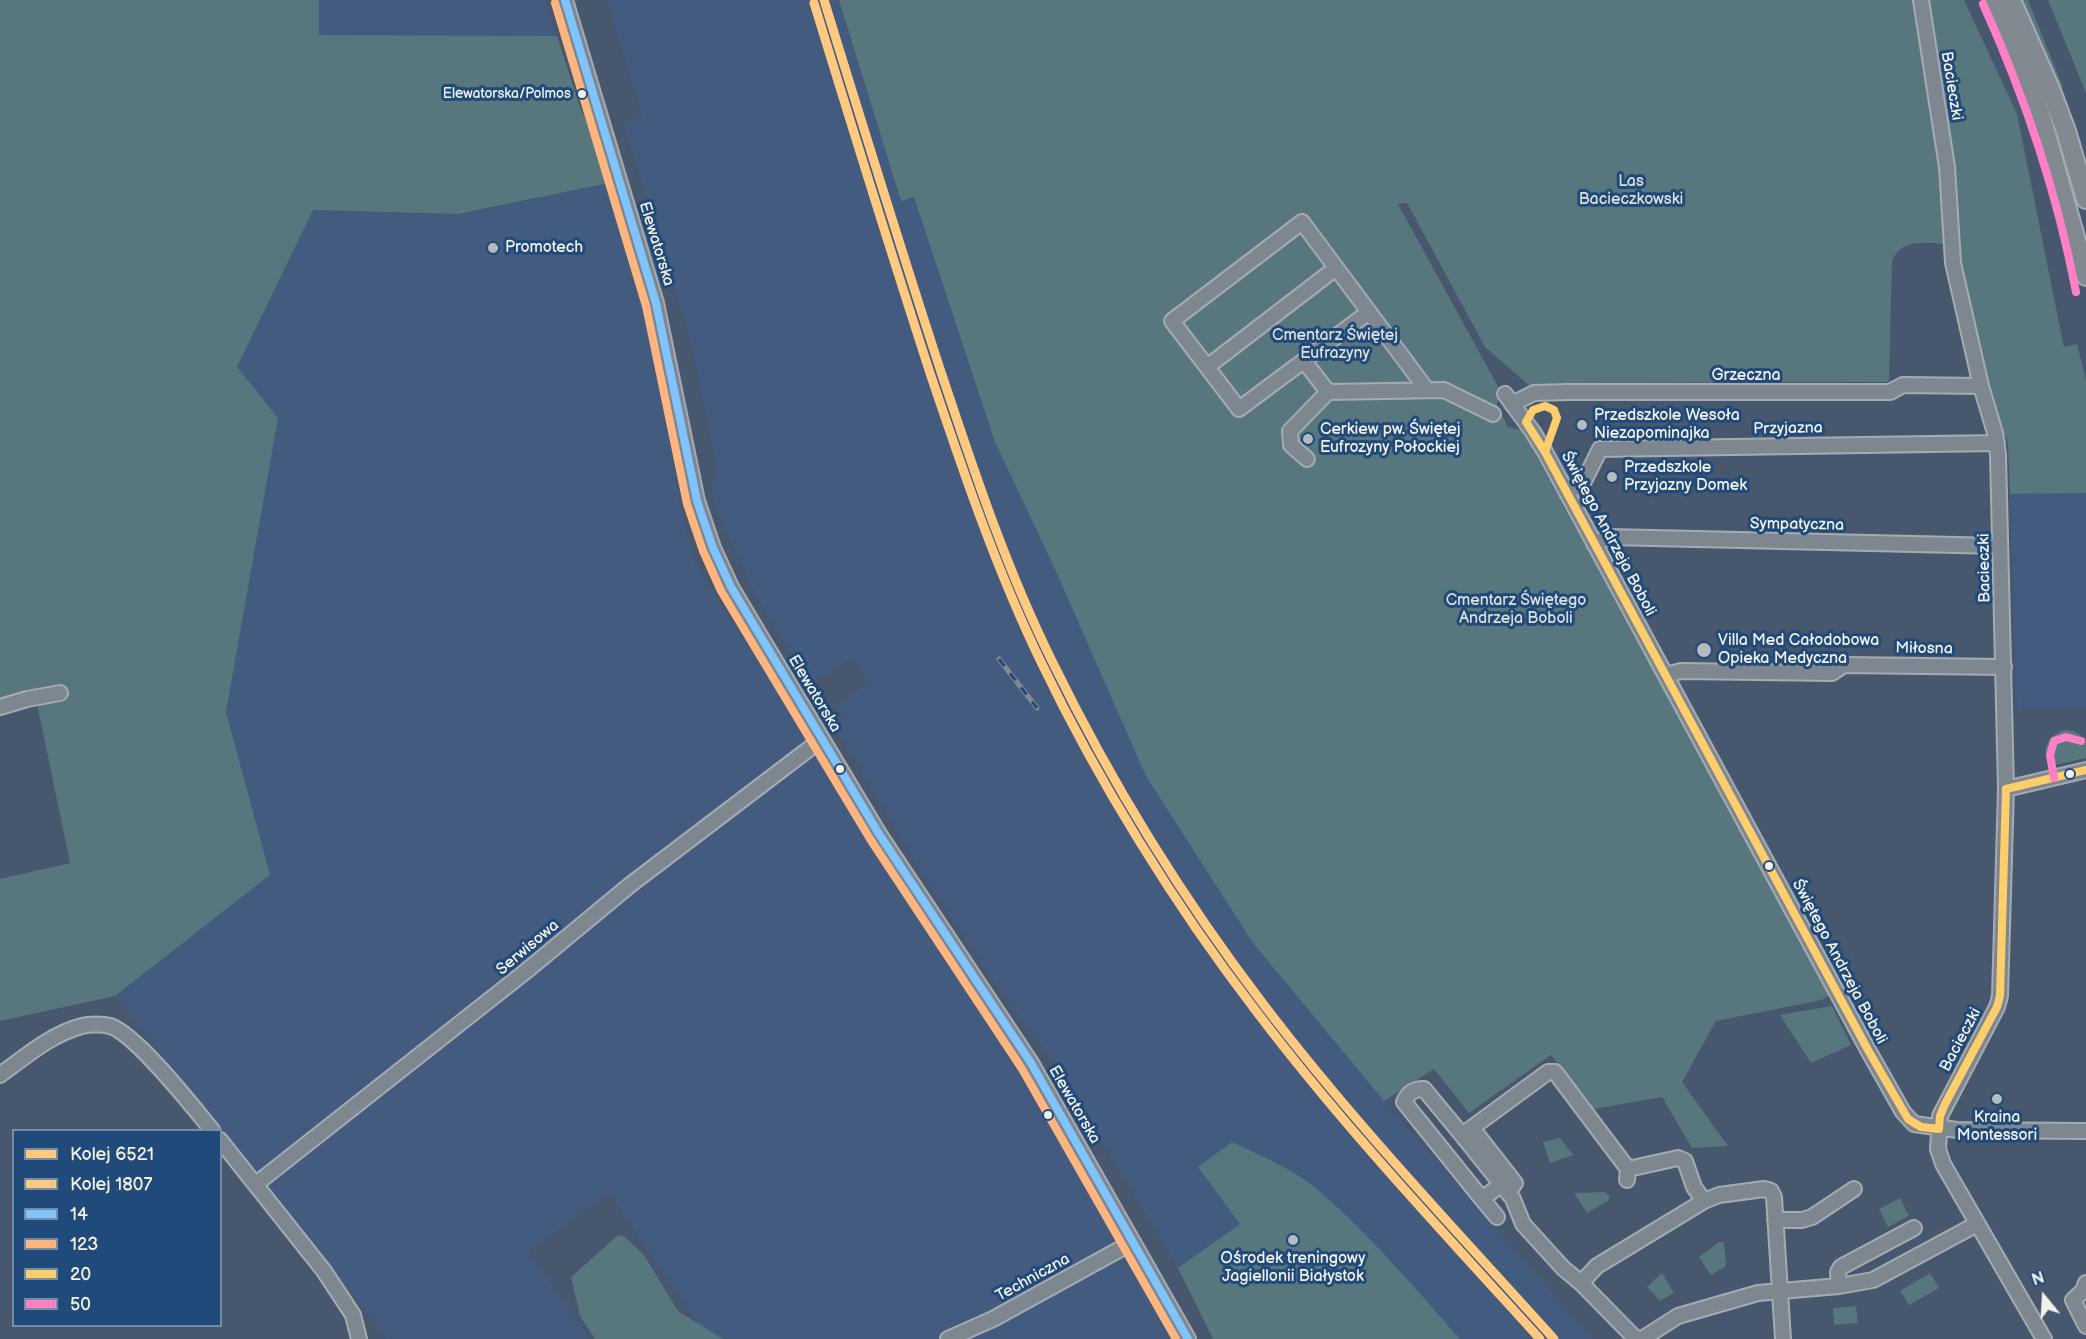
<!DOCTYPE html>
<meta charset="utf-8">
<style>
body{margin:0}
#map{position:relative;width:2086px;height:1339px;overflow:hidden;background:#46576e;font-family:"Balsamiq Sans",sans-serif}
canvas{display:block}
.legend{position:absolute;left:12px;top:1129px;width:210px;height:198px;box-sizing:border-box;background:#1f4a7a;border:2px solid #748da6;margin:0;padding:8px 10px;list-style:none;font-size:18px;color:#f4f1e8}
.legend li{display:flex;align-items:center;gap:12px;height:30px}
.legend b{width:30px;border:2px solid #748da6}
.north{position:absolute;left:2014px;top:1267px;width:60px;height:60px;-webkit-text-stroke:4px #1f4a7a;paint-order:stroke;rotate:342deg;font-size:16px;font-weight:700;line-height:24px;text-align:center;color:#f4f1e8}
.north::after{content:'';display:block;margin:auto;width:21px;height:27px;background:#f4f1e8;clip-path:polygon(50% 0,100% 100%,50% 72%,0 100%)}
</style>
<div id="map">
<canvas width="2086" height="1339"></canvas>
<ul class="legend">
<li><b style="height:8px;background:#ffca80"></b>Kolej 6521</li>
<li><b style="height:8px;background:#ffca80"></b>Kolej 1807</li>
<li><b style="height:8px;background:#80c4ff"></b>14</li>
<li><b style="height:8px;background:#ffb580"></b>123</li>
<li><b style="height:8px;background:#fece6d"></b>20</li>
<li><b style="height:8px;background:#ff80c5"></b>50</li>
</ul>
<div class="north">N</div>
</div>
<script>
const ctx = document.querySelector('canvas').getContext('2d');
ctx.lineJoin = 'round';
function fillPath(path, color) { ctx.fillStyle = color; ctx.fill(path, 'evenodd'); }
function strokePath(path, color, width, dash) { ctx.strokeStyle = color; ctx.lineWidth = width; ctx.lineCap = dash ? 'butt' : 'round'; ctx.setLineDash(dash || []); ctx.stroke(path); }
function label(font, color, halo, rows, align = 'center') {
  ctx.font = font + ' "Balsamiq Sans",sans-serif'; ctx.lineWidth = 6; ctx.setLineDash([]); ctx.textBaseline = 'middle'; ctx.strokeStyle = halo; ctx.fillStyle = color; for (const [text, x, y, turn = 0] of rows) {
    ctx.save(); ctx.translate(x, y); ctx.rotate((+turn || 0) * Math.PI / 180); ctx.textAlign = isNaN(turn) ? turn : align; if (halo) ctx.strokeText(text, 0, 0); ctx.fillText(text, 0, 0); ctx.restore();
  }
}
fillPath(new Path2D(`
 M 319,0 L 545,0 L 557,36 L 319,35 Z
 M 607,0 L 839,0 L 901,200 L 914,197 L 995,442 L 1054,567 L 1259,951 L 1384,1101 L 1593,1339 L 1460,1339 L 1386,1256 L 1312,1186 L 1283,1166 L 1232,1142 L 1199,1168 L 1240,1224 L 1178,1268 L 1052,1060 L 994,982 L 927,881 L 835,727 L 845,720 L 835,705 L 868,683 L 854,658 L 809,684 L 757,598 L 718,513 L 710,485 L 718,475 L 692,346 L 623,122 L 642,116 Z
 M 605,184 L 649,323 L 682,515 L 695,563 L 961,975 L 1015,1055 L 1122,1237 L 1173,1339 L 708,1339 L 609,1193 L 529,1251 L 590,1339 L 387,1339 L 115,996 L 270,875 L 226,712 L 278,418 L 237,368 L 313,210 L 458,215 Z
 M 2086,493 L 2086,708 L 2017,710 L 2010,494 Z`), '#445b80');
fillPath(new Path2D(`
 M 0,0 L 319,0 L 319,35 L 557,36 L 581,110 L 595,136 L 609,183 L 458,214 L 313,210 L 237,367 L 278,418 L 226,712 L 270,875 L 115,996 L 0,1021 L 0,879 L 70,863 L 35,694 L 0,697 Z
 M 839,0 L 1964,0 L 2017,114 L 2064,347 L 2077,344 L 2086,380 L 2086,493 L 2010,494 L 2008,444 L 2006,437 L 2001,437 L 1972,321 L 1957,245 C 1933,244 1903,235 1892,261 L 1889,382 L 1566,383 L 1531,387 L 1485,347 L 1407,203 L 1398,204 L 1500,390 L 1497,405 L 1508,427 L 1522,430 L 1830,995 L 1822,1000 L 1716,1021 L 1682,1082 L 1728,1146 L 1692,1148 L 1662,1097 L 1594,1109 L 1551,1055 L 1469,1113 L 1434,1069 L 1384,1101 L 1253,943 L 1146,776 L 1054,567 L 995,442 L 914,197 L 901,201 Z
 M 2020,0 L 2028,0 L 2063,87 L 2062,88 L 2082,145 Z
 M 2048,0 L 2086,0 L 2086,93 Z
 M 2064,730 L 2074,731 L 2086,739 L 2086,758 L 2051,766 C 2040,750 2046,737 2064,730 Z
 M 1832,1006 L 1851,1045 L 1811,1063 L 1780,1015 Z
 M 1560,1138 L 1573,1155 L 1550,1163 L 1543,1142 Z
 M 1232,1142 C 1259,1155 1289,1167 1313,1186 C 1367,1231 1414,1287 1460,1339 L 1213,1339 L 1178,1268 L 1240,1224 L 1198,1167 Z
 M 1605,1192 L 1610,1196 L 1608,1201 L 1587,1213 L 1574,1193 Z
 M 1900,1198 L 1909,1216 L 1888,1227 L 1879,1209 Z
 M 618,1235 L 625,1237 L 644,1255 L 678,1311 L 723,1339 L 595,1339 L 580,1316 L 571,1277 Z
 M 1719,1242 L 1724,1242 L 1726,1266 L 1711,1275 L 1699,1257 Z
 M 1662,1273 L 1674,1293 L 1660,1301 L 1647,1287 Z
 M 1930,1273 L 1939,1288 L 1909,1305 L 1900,1291 Z
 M 1856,1306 L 1858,1323 L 1834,1325 L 1833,1308 Z`), '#57767e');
const minor = new Path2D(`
 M 565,0 L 656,303 L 697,501 L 713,548 L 731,587 L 759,634 L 879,834 L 1031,1063 L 1188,1339
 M 1921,0 L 1947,167 L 1953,263 L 1981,386 L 1995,433 L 1998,455 L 2006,789 L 2000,996 L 1997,1007 L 1940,1116 L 1938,1149 L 1943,1164 L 2044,1339
 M 1369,312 L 1239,409 L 1172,321 L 1302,222 L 1427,390
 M 1304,361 L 1328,392 L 1444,390 L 1493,414
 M 1207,367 L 1336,268
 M 1505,394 L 1533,432 L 1545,452 L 1868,1050 L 1903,1112 L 1914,1124 L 1957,1130 L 2086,1131
 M 1512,404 L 1534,393 L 1568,392 L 1890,392 L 1903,385 L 1981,386
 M 1307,459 L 1291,445 L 1290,431 L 1328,392
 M 1567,493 L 1584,481 L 1600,449 L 1997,443
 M 1594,544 L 1609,537 L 2000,546
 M 1666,675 L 1681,671 L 1832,673 L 1844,665 L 2004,667
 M 0,707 L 27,699 L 60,693
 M 2006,789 L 2086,770
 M 0,1075 C 25,1057 51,1034 82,1026 C 89,1024 103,1024 110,1026 C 136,1034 193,1107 212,1130
 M 1472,1128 L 1515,1183 L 1508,1193
 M 1462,1135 L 1424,1089 C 1413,1089 1408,1093 1404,1102 L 1482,1199 L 1502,1184
 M 220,1140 L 324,1271 L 353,1315 L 359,1339
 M 1628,1169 L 1678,1158 L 1685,1161 L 1694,1187 L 1704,1201
 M 256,1184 L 525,972 L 630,885 L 822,739
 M 1482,1199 L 1497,1217
 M 1775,1220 L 1802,1220 L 1812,1217 L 1854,1189
 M 1581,1283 L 1563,1268 L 1523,1224 L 1513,1199 L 1462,1135 L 1548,1072 L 1555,1072 L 1628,1169 L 1627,1180
 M 2086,1283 L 2083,1291 L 2073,1300 L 2086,1326
 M 1839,1286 L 1838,1272 L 1841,1267 L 1914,1228
 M 948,1339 L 993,1319 L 1133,1242
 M 1640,1339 L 1634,1337 L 1581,1283 L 1597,1266 L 1704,1201 L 1719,1195 L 1764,1189 L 1771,1191 L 1774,1197 L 1783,1339
 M 1642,1339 L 1678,1316 L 1758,1293 L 1839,1286 L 1873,1280 L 1977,1224`);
const major = new Path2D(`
 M 1993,0 L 2020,58 L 2041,117 L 2086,276
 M 2011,0 L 2051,91 L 2066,131 L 2086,199`);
strokePath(minor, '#a4abb3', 18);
strokePath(major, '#a4abb3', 22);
strokePath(minor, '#7e878f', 14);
strokePath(major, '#828990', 18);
const rail = new Path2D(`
 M 999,659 L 1037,708`);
strokePath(rail, '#818a94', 5);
strokePath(rail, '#1f4a7a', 3, [9]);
strokePath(new Path2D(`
 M 565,0 L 656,303 L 697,501 L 713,548 L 731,587 L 879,834 L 1031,1063 L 1188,1339`), '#80c4ff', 8);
strokePath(new Path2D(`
 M 555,3 L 646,306 L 687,504 L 703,551 L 721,591 L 870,839 L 1022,1069 L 1176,1339`), '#ffb580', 8);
strokePath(new Path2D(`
 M 1545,406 L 1554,410 L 1557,418 L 1545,452 L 1526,422 L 1533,410 Z
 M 1545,452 L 1868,1050 L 1908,1119 L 1921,1127 L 1939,1129
 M 2006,789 L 2086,770
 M 1939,1129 L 1940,1116 L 1945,1104 L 1997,1007 L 2000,996 L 2006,789`), '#fece6d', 8);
strokePath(new Path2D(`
 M 1983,4 C 2025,97 2057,192 2076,292
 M 2054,778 L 2050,755 L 2054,741 L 2066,737 L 2081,741`), '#ff80c5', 8);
strokePath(new Path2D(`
 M 824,0 C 863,126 902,253 943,378 C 975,474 1007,570 1052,661 C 1110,780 1183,899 1264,1005 C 1353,1122 1455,1229 1554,1339`), '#ffca80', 9);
strokePath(new Path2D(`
 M 814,3 C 852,127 890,250 930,373 C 963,471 996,569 1041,662 C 1098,781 1175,906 1256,1011 C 1343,1126 1443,1232 1540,1339`), '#ffca80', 9);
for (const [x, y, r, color] of [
 [582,94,5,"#f4f1e8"],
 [493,248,6,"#b7bbbd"],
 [1582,425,6,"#b7bbbd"],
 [1308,439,6,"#b7bbbd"],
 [1612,477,6,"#b7bbbd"],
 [1704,650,8,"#b7bbbd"],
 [840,769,5,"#f4f1e8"],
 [2070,774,5,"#f4f1e8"],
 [1769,866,5,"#f4f1e8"],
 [1997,1099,6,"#b7bbbd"],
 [1048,1115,5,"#f4f1e8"],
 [1293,1240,6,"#b7bbbd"]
]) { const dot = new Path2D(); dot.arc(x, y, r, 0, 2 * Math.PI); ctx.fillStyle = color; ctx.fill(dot); strokePath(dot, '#1f4a7a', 2); }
label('14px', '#f4f1e8', '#1f4a7a', [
 ["Elewatorska/Polmos",571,94]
], 'right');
label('16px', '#f4f1e8', '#1f4a7a', [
 ["Bacieczki",1951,86,81],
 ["Elewatorska",656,244,73],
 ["Grzeczna",1746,376],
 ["Przyjazna",1788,429,-1],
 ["Sympatyczna",1797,525,1],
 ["Świętego Andrzeja Boboli",1608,534,62],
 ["Bacieczki",1985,568,-91],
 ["Miłosna",1924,649,1],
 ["Elewatorska",814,694,59],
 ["Serwisowa",528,948,-40],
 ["Świętego Andrzeja Boboli",1839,962,62],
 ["Bacieczki",1961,1040,-62],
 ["Elewatorska",1074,1105,60],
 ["Techniczna",1033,1278,-29]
]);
label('16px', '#dddfd8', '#1f4a7a', [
 ["Las",1631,182],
 ["Bacieczkowski",1631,200],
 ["Cmentarz Świętej",1335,336],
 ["Eufrazyny",1335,354],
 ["Cmentarz Świętego",1516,601],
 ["Andrzeja Boboli",1516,619]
]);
label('16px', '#f4f1e8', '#1f4a7a', [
 ["Promotech",505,248],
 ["Przedszkole Wesoła",1594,416],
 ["Niezapominajka",1594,434],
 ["Cerkiew pw. Świętej",1320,430],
 ["Eufrozyny Połockiej",1320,448],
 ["Przedszkole",1624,468],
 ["Przyjazny Domek",1624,486],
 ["Villa Med Całodobowa",1718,641],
 ["Opieka Medyczna",1718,659],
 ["Kraina",1997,1118,"center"],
 ["Montessori",1997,1136,"center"],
 ["Ośrodek treningowy",1293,1259,"center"],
 ["Jagiellonii Białystok",1293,1277,"center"]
], 'left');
</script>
